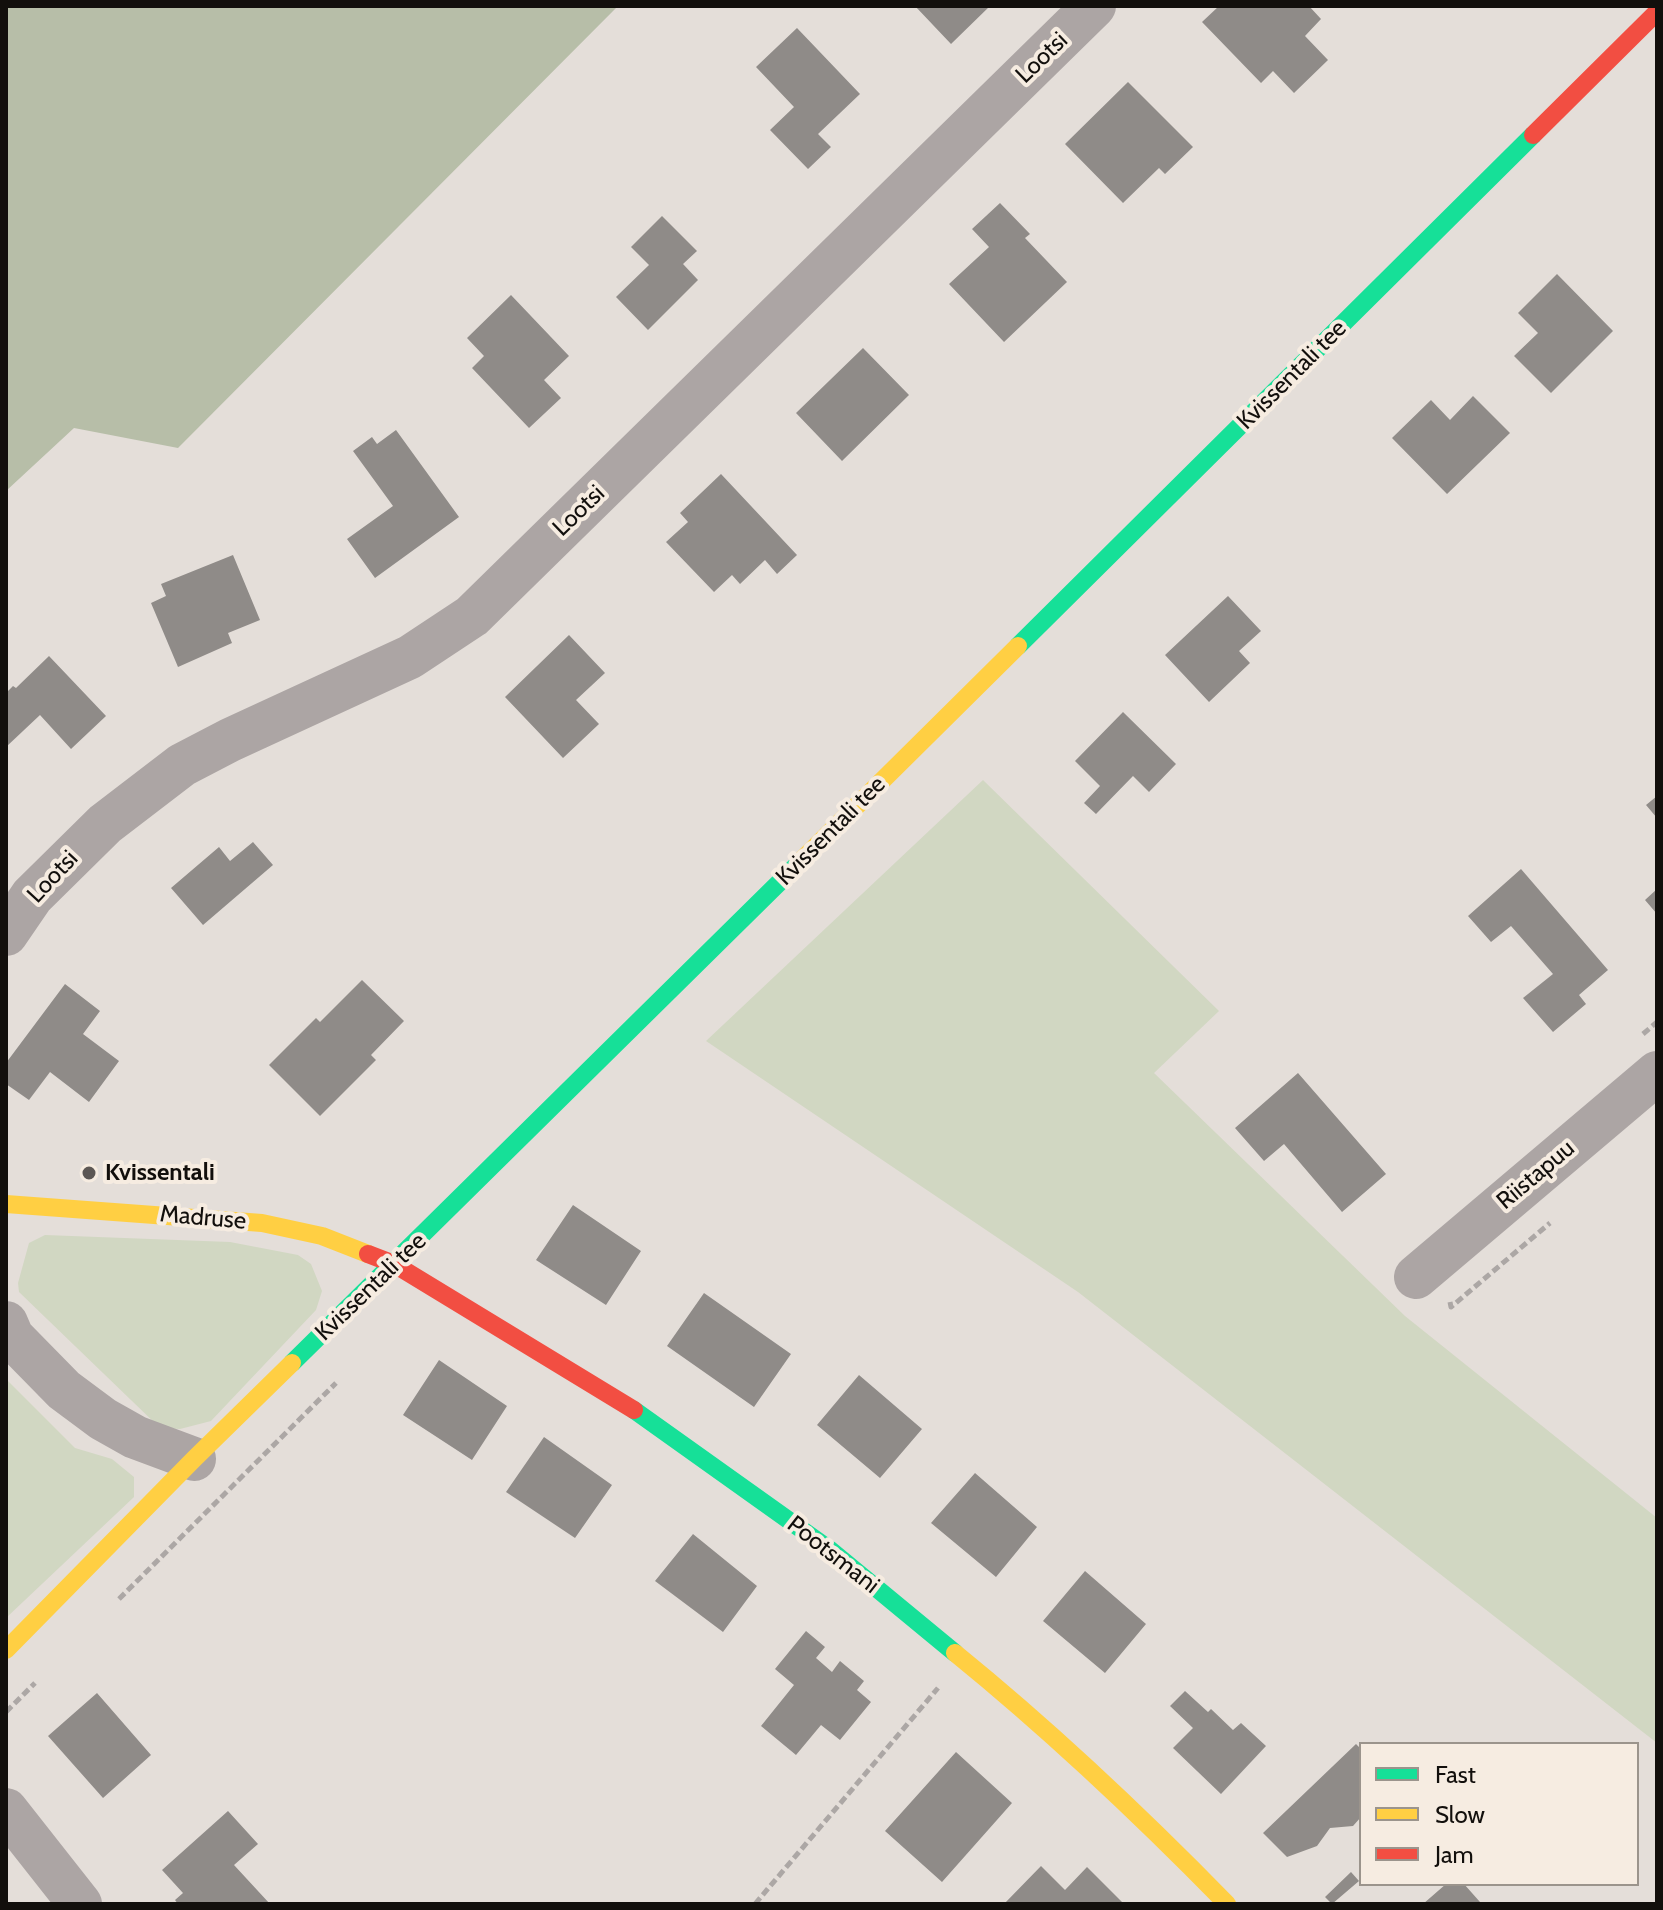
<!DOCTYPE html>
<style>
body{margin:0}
#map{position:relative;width:1663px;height:1910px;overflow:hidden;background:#e4ded9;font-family:Cabin,sans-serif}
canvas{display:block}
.frame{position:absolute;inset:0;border:8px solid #120f0c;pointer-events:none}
.legend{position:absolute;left:1359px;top:1742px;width:280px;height:144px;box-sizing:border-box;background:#f6ece1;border:2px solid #9b948c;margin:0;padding:10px 14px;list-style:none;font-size:24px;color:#120f0c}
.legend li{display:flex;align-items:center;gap:16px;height:40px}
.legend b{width:40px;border:2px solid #9b948c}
</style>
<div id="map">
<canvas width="1663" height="1910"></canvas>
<div class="frame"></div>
<ul class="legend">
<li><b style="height:10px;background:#16e098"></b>Fast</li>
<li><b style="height:10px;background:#ffcf43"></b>Slow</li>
<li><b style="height:10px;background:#f24e42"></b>Jam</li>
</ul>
</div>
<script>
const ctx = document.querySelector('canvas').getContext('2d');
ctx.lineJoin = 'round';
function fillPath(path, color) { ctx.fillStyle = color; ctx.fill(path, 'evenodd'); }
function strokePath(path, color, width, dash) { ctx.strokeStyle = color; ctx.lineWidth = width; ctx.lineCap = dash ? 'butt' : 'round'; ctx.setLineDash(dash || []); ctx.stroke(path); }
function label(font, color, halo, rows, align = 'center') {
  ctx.font = font + ' Cabin,sans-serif'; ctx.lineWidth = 8; ctx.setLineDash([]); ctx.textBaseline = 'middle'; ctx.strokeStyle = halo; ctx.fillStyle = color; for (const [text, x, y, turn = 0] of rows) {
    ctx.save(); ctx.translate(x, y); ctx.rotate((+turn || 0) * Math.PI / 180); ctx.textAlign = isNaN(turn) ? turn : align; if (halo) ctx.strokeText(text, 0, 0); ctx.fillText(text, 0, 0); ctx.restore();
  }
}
fillPath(new Path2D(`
 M 983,780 L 1219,1011 L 1154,1073 L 1405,1316 L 1657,1518 L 1657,1743 L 1078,1292 L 706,1041 Z
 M 45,1235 L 230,1242 L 298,1255 L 311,1264 L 322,1291 L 316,1310 L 211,1421 L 180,1429 L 160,1428 L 19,1292 L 18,1283 L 29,1243 Z
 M 6,1379 L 75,1448 L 112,1459 L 134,1477 L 134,1497 L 6,1618 Z`), '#d1d7c2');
fillPath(new Path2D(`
 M 6,6 L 618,6 L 178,448 L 74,428 L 6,491 Z`), '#b7bea8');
fillPath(new Path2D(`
 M 915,6 L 990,6 L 951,44 Z
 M 1219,6 L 1309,6 L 1321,19 L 1305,36 L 1328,60 L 1294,93 L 1273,71 L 1261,83 L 1202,22 Z
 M 797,28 L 860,94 L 818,134 L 831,147 L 808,169 L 770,130 L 794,107 L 756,67 Z
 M 1128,82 L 1193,147 L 1165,174 L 1159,168 L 1123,203 L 1065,144 Z
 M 1000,203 L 1030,234 L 1025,238 L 1067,282 L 1004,342 L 949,284 L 989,247 L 972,229 Z
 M 662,216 L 697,251 L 683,264 L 698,280 L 648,330 L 616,297 L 649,265 L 631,247 Z
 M 1557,274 L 1613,331 L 1551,393 L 1514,356 L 1538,333 L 1518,313 Z
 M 511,295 L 569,356 L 544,380 L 561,398 L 529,428 L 472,368 L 484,356 L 467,338 Z
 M 863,348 L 909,395 L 842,461 L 796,413 Z
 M 1473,396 L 1510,433 L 1447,494 L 1392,438 L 1431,400 L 1450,420 Z
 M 396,430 L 459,517 L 375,578 L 347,539 L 393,506 L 353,451 L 372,437 L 377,444 Z
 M 721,474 L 797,555 L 777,574 L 765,560 L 740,584 L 732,575 L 714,592 L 666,542 L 688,522 L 680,513 Z
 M 233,555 L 260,620 L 228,633 L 232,643 L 178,667 L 151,603 L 166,596 L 161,584 Z
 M 1228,596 L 1261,631 L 1239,651 L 1250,663 L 1209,702 L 1165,655 Z
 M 569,635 L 605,673 L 576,700 L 599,724 L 563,758 L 505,697 Z
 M 49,656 L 106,716 L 71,749 L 40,715 L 6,747 L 6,693 L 13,686 L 16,688 Z
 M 1123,712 L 1176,764 L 1149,792 L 1133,776 L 1096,814 L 1084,803 L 1100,786 L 1075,761 Z
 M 1657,796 L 1657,818 L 1646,805 Z
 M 253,842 L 273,865 L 203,925 L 171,888 L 219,847 L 230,861 Z
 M 1521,869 L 1608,970 L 1579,995 L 1586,1004 L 1553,1032 L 1523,998 L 1553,974 L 1511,926 L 1491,942 L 1468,916 Z
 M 1657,889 L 1657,914 L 1645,900 Z
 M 362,980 L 404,1021 L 371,1055 L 376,1060 L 320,1116 L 269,1065 L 316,1018 L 320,1022 Z
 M 65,984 L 100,1011 L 83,1034 L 119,1061 L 89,1102 L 50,1072 L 29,1100 L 6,1084 L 6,1063 Z
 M 1298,1073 L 1386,1174 L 1342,1212 L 1284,1144 L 1264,1161 L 1235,1128 Z
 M 573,1205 L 641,1251 L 606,1305 L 536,1260 Z
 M 704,1293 L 791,1354 L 754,1407 L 667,1346 Z
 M 439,1360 L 507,1406 L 472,1460 L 403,1415 Z
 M 859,1375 L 922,1429 L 880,1478 L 817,1425 Z
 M 544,1437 L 612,1485 L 575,1538 L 506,1492 Z
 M 975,1473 L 1037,1527 L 996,1577 L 931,1523 Z
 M 693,1534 L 757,1586 L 723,1632 L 655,1581 Z
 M 1085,1571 L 1146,1624 L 1105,1673 L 1043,1621 Z
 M 806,1631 L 825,1647 L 816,1658 L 832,1672 L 840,1661 L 864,1681 L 857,1690 L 871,1702 L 840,1740 L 821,1725 L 796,1755 L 761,1726 L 794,1685 L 775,1669 Z
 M 1185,1691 L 1208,1712 L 1211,1709 L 1233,1730 L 1241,1723 L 1266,1746 L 1221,1794 L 1173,1748 L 1193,1728 L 1170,1706 Z
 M 97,1693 L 151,1755 L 103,1798 L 48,1736 Z
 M 1356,1744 L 1361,1749 L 1361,1817 L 1353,1826 L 1330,1828 L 1317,1846 L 1287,1857 L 1263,1833 Z
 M 956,1752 L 1012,1803 L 942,1882 L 885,1831 Z
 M 228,1811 L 258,1844 L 234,1865 L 270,1904 L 178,1904 L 175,1900 L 183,1893 L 162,1870 Z
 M 1041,1866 L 1065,1890 L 1087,1867 L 1124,1904 L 1004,1904 Z
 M 1351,1872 L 1359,1881 L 1332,1904 L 1325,1897 Z
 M 1446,1884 L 1464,1884 L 1480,1902 L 1478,1904 L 1423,1904 Z`), '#8f8b88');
strokePath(new Path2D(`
 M 1643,1034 L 1657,1022
 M 1450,1302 L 1451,1307 L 1550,1223
 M 119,1599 L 336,1383
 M 6,1712 L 35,1683
 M 755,1904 L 938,1688`), '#aca7a5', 5, [8, 4]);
strokePath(new Path2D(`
 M 6,934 L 32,896 L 105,824 L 182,765 L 230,740 L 410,657 L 472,616 L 1094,6
 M 1416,1277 L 1657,1073
 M 6,1323 L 12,1337 L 64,1390 L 103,1419 L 135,1437 L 194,1459
 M 6,1810 L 80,1904`), '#aca5a4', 44);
strokePath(new Path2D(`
 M 1018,646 L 1533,135
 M 292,1363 L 801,861
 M 634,1410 L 829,1549 L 955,1653`), '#16e098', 18);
strokePath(new Path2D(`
 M 801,861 L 1018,646
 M 6,1204 L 262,1223 L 322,1236 L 368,1254
 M 6,1650 L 194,1459 L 292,1363
 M 955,1653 C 1051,1731 1141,1816 1227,1904`), '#ffcf43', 18);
strokePath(new Path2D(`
 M 1533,135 L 1657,12
 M 368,1254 L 394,1264 L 634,1410`), '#f24e42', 18);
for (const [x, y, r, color] of [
 [89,1173,8,"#5c5754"]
]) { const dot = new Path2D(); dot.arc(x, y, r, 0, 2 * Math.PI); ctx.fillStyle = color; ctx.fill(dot); strokePath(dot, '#f6ece1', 3); }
label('24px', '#120f0c', '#f6ece1', [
 ["Lootsi",1042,58,-44],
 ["Kvissentali tee",1292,375,-45],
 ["Lootsi",579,511,-44],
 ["Kvissentali tee",831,831,-45],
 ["Lootsi",53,877,-47],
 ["Riistapuu",1536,1175,-40],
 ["Madruse",203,1218,5],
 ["Kvissentali tee",371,1287,-44],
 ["Pootsmani",833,1555,38]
]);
label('bold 24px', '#120f0c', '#f6ece1', [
 ["Kvissentali",105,1173]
], 'left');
</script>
